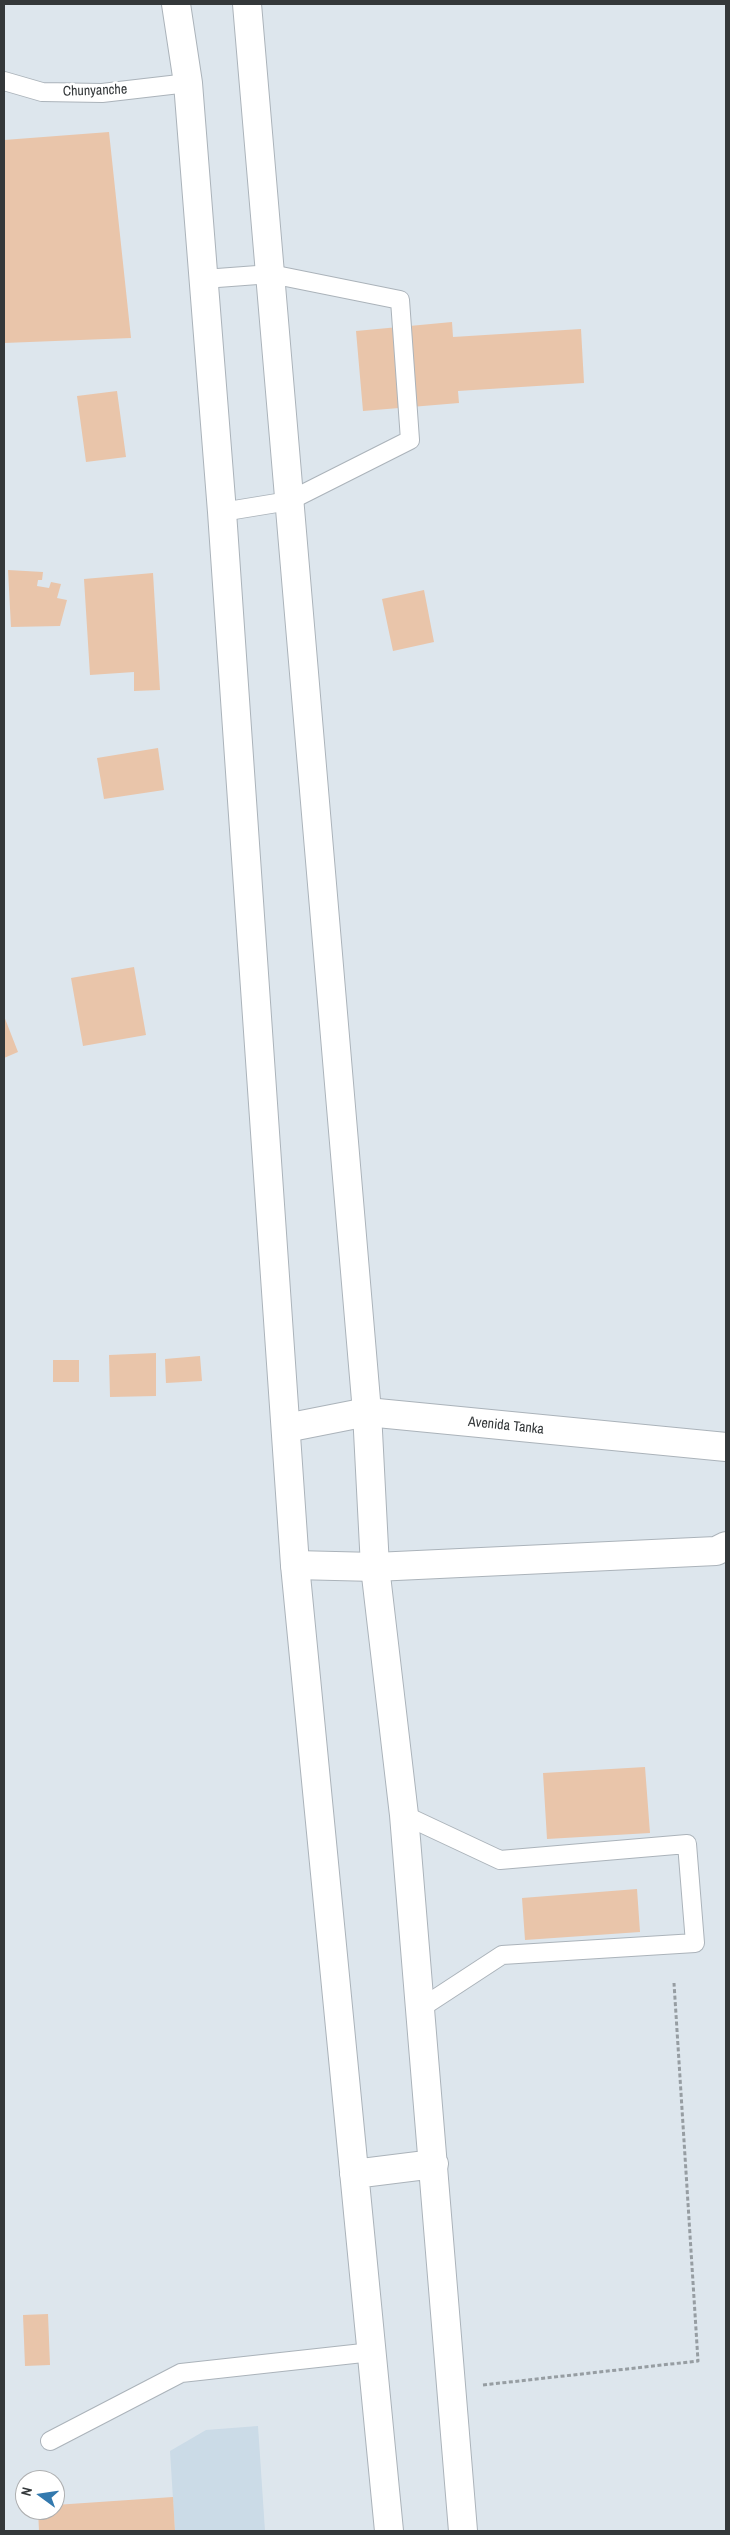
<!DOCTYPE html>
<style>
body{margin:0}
#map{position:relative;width:730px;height:2535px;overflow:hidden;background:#dde6ed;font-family:"Archivo Narrow",sans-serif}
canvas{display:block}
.frame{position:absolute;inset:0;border:5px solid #34383a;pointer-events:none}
.north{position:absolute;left:15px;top:2470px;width:50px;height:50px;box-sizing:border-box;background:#fff;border:1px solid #aeafb0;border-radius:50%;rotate:284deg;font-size:14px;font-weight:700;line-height:20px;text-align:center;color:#34383a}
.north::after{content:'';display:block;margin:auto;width:18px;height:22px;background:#3379ae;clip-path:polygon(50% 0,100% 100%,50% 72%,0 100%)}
</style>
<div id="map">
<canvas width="730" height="2535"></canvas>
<div class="frame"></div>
<div class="north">N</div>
</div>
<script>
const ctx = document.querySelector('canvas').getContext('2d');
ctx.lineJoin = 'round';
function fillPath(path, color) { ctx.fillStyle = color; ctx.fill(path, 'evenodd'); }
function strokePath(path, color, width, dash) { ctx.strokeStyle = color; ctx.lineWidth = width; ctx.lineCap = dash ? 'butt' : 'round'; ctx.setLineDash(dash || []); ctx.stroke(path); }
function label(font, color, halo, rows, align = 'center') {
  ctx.font = font + ' "Archivo Narrow",sans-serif'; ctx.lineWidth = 5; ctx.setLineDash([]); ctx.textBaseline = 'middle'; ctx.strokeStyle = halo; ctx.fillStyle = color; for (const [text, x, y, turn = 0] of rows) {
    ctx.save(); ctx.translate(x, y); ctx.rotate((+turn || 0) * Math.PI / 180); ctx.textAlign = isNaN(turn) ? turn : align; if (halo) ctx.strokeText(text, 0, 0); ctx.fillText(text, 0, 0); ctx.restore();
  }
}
fillPath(new Path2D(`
 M 258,2426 L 265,2531 L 175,2531 L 170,2451 L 206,2430 Z`), '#cbdbe7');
fillPath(new Path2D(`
 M 109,132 L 131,338 L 4,343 L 4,140 Z
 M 452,322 L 453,337 L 581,329 L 584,383 L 458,391 L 459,403 L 363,411 L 356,331 Z
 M 117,391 L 126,457 L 86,462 L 77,396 Z
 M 8,570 L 43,572 L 42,580 L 38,580 L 37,586 L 49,588 L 51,582 L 61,584 L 57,598 L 67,600 L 60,626 L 11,627 Z
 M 153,573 L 160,690 L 134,691 L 134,672 L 90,675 L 84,579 Z
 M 424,590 L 434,642 L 393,651 L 382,599 Z
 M 158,748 L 164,790 L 104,799 L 97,758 Z
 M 134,967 L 146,1035 L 83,1046 L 71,978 Z
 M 4,1016 L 18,1052 L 4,1058 Z
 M 156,1353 L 156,1396 L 110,1397 L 109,1355 Z
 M 200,1356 L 202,1381 L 166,1383 L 165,1359 Z
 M 53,1360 L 79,1360 L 79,1382 L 53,1382 Z
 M 645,1767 L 650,1833 L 547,1839 L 543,1773 Z
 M 637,1889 L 640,1932 L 525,1940 L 522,1898 Z
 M 48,2314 L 50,2365 L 25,2366 L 23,2315 Z
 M 173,2497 L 175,2531 L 39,2531 L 38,2510 L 55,2510 L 55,2505 Z`), '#e9c5aa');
const service = new Path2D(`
 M 4,81 L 42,92 L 102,93 L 188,83
 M 204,279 L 271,274 L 400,300 L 410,440 L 289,501 L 222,512
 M 404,1815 L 500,1860 L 687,1844 L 695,1943 L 502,1955 L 421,2008
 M 50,2441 L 181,2373 L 372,2352`);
const minor = new Path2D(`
 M 286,1428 L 367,1412 L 726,1447
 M 295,1565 L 375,1567 L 716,1551 L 726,1546`);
const trunk = new Path2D(`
 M 176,4 L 188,83 L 222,512 L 295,1565 L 389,2531
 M 247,4 L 367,1412 L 375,1567 L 404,1815 L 463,2531
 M 354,2174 L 434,2164`);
strokePath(service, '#abb3ba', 20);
strokePath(minor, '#abb3ba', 30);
strokePath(trunk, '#abb3ba', 30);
strokePath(new Path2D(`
 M 483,2385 L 698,2361 L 674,1983`), '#969da2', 3, [4, 2.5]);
strokePath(service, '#fff', 18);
strokePath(minor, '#fff', 28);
strokePath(trunk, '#fff', 28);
label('14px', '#34383a', '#fff', [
 ["Chunyanche",95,91,-2],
 ["Avenida Tanka",506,1426,6]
]);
</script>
